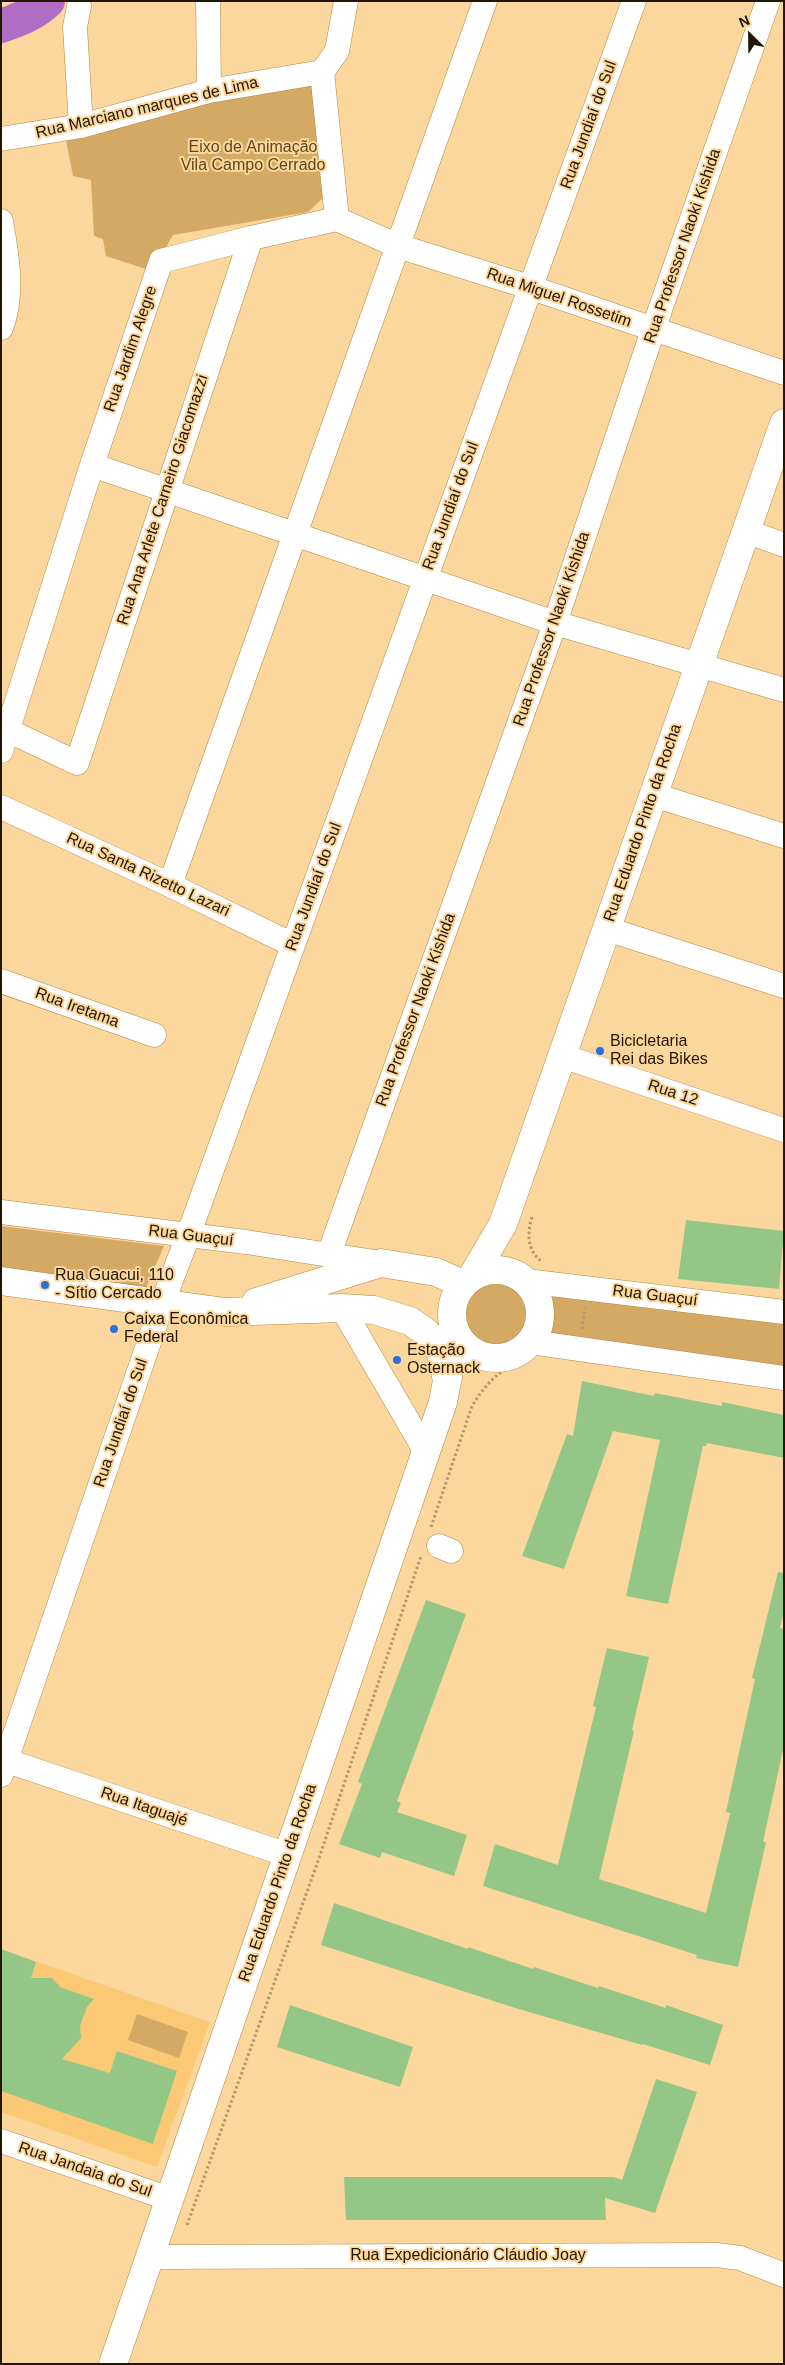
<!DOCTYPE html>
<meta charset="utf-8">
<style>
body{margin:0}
#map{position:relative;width:785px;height:2365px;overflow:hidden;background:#fcd79d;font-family:Helvetica,sans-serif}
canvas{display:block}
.frame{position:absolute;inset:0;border:2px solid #231601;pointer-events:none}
.north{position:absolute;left:725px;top:10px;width:50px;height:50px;-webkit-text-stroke:4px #fcd79d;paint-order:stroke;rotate:337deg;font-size:14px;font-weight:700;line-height:20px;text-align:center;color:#231601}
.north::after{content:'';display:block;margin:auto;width:18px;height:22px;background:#231601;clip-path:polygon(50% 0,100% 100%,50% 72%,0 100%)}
</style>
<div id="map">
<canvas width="785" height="2365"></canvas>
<div class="frame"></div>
<div class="north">N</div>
</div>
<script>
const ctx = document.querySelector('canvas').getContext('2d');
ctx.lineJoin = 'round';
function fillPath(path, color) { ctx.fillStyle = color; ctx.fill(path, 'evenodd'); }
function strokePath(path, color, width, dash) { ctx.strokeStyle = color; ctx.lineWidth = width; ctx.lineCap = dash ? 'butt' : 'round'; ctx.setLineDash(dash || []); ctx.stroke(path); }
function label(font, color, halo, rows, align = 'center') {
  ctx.font = font + ' Helvetica,sans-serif'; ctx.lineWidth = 4; ctx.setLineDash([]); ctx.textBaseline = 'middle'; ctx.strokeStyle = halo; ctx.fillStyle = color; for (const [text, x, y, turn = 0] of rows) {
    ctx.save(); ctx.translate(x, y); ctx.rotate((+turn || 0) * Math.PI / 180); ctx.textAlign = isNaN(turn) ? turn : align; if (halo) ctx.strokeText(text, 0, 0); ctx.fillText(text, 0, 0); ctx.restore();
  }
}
fillPath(new Path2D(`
 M 1,1949 L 210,2022 L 157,2167 L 1,2112 Z`), '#fbc976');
fillPath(new Path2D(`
 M 316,78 L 325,196 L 308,212 L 173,235 L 152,271 L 106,256 L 103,239 L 94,236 L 91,180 L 73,176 L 65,135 Z
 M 1,1226 L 164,1246 L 146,1288 L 1,1267 Z
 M459 1313a38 38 0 1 1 76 0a38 38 0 1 1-76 0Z
 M 550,1291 L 784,1321 L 784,1367 L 549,1334 Z
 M 137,2014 L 188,2032 L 179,2058 L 128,2040 Z`), '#d3a964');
strokePath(new Path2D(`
 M 1,26 C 18,20 35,14 48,1`), '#b06dc3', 34);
fillPath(new Path2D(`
 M 686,1220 L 784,1231 L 779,1289 L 678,1279 Z
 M 582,1381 L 654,1396 L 655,1393 L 722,1406 L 722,1402 L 784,1415 L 784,1458 L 707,1443 L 706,1446 L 703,1446 L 668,1604 L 626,1596 L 660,1440 L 613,1431 L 564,1569 L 522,1556 L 567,1434 L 573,1436 Z
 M 778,1572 L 784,1573 L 784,1611 L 780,1628 L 784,1629 L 784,1745 L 763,1842 L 766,1842 L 738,1967 L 696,1958 L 697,1955 L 483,1886 L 495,1844 L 558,1865 L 596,1707 L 593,1706 L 607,1648 L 649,1657 L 632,1730 L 634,1731 L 599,1879 L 706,1913 L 730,1813 L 726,1812 L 755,1679 L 752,1678 Z
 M 426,1600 L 466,1614 L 397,1801 L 401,1803 L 397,1812 L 467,1835 L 454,1876 L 382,1852 L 380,1858 L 339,1844 L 362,1784 L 358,1782 Z
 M 334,1903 L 468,1949 L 468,1947 L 533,1969 L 534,1967 L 598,1988 L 599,1986 L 666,2008 L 666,2005 L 723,2025 L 710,2065 L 643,2044 L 642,2045 L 512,2007 L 321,1945 Z
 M 1,1949 L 36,1962 L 31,1978 L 52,1978 L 60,1987 L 94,1999 L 87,2007 L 80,2026 L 81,2038 L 62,2059 L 110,2073 L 117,2051 L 177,2071 L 153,2144 L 1,2091 Z
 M 290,2005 L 413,2047 L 400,2087 L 277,2047 Z
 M 656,2079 L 697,2092 L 655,2213 L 605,2198 L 606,2220 L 346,2220 L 344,2177 L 614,2177 L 622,2180 Z`), '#94c785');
const minor = new Path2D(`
 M 208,1 L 209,91
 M 79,6 L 75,27 L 81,126
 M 322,72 L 337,51 L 346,1
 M 1,139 L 81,126 L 209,91 L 322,72
 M 337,219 L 398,246 L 529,287 L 784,373
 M 1,221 C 7,256 14,294 1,328
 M 92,465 L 555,623 L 784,690
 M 746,531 L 784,545
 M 1,725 L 9,731 L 77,763 L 251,238
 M 1,751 L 92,465 L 161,261 L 251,238 L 337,219 L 322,72
 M 654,795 L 784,836
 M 1,807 L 170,885 L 293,945
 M 170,885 L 485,1
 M 607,929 L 784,986
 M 1,981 L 154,1035
 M 562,1056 L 784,1130
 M 1,1212 L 246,1242 L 381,1263
 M 329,1254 L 555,623 L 653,330 L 768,1
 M 526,1281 L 784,1312
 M 342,1308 L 426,1452
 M 530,1342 L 784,1378
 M 439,1546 L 451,1551
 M 1,1759 L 288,1855
 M 1,1775 L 162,1304 L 188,1236 L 634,1
 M 1,2141 L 170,2199
 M 150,2257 L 717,2255 L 740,2258 L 784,2275`);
const major = new Path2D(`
 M452 1314a44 44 0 1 1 88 0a44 44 0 1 1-88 0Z
 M 473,1275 L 503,1224 L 784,423
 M 1,1281 L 225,1312 L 342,1308 L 374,1310 L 410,1321 L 427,1333 L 441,1353 L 446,1376
 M 256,1302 L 381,1263 L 436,1272 L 463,1284
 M 113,2364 L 443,1402 L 456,1334`);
strokePath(minor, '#b2873b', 25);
strokePath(major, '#b2873b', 29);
strokePath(new Path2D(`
 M 532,1217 C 527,1233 527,1250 541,1261
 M 582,1329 L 585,1308
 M 431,1527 L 472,1406 C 485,1385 500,1367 525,1362
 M 187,2225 L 317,1864 L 421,1556`), '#b6996b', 3, [2.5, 2.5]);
strokePath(minor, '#fff', 24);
strokePath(major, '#fff', 28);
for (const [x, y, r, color] of [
 [600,1051,5,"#2872de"],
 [45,1285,5,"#2872de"],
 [114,1329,5,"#2872de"],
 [397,1360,5,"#2872de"]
]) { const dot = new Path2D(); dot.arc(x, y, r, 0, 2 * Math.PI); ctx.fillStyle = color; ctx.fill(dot); strokePath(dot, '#fcd79d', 2); }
label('16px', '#231601', '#fcd79d', [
 ["Rua Marciano marques de Lima",147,108,-13],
 ["Rua Jundiaí do Sul",589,125,-70],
 ["Rua Professor Naoki Kishida",683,246,-71],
 ["Rua Miguel Rossetim",559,298,19],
 ["Rua Jardim Alegre",131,349,-71],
 ["Rua Ana Arlete Carneiro Giacomazzi",163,500,-72],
 ["Rua Jundiaí do Sul",451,506,-70],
 ["Rua Professor Naoki Kishida",552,629,-71],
 ["Rua Eduardo Pinto da Rocha",643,823,-71],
 ["Rua Santa Rizetto Lazari",148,875,25],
 ["Rua Jundiaí do Sul",314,887,-70],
 ["Rua Iretama",77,1008,20],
 ["Rua Professor Naoki Kishida",416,1010,-70],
 ["Rua 12",673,1093,18],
 ["Rua Guaçuí",191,1236,7],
 ["Rua Guaçuí",655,1296,7],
 ["Rua Jundiaí do Sul",121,1423,-71],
 ["Rua Itaguajé",144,1807,19],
 ["Rua Eduardo Pinto da Rocha",278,1883,-71],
 ["Rua Jandaia do Sul",85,2170,19],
 ["Rua Expedicionário Cláudio Joay",468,2256]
]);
label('16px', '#60471a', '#fcd79d', [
 ["Eixo de Animação",253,148],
 ["Vila Campo Cerrado",253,166]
]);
label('16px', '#231601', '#fcd79d', [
 ["Bicicletaria",610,1042],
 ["Rei das Bikes",610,1060],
 ["Rua Guacui, 110",55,1276],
 ["- Sítio Cercado",55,1294],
 ["Caixa Econômica",124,1320],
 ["Federal",124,1338],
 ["Estação",407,1351],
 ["Osternack",407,1369]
], 'left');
</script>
